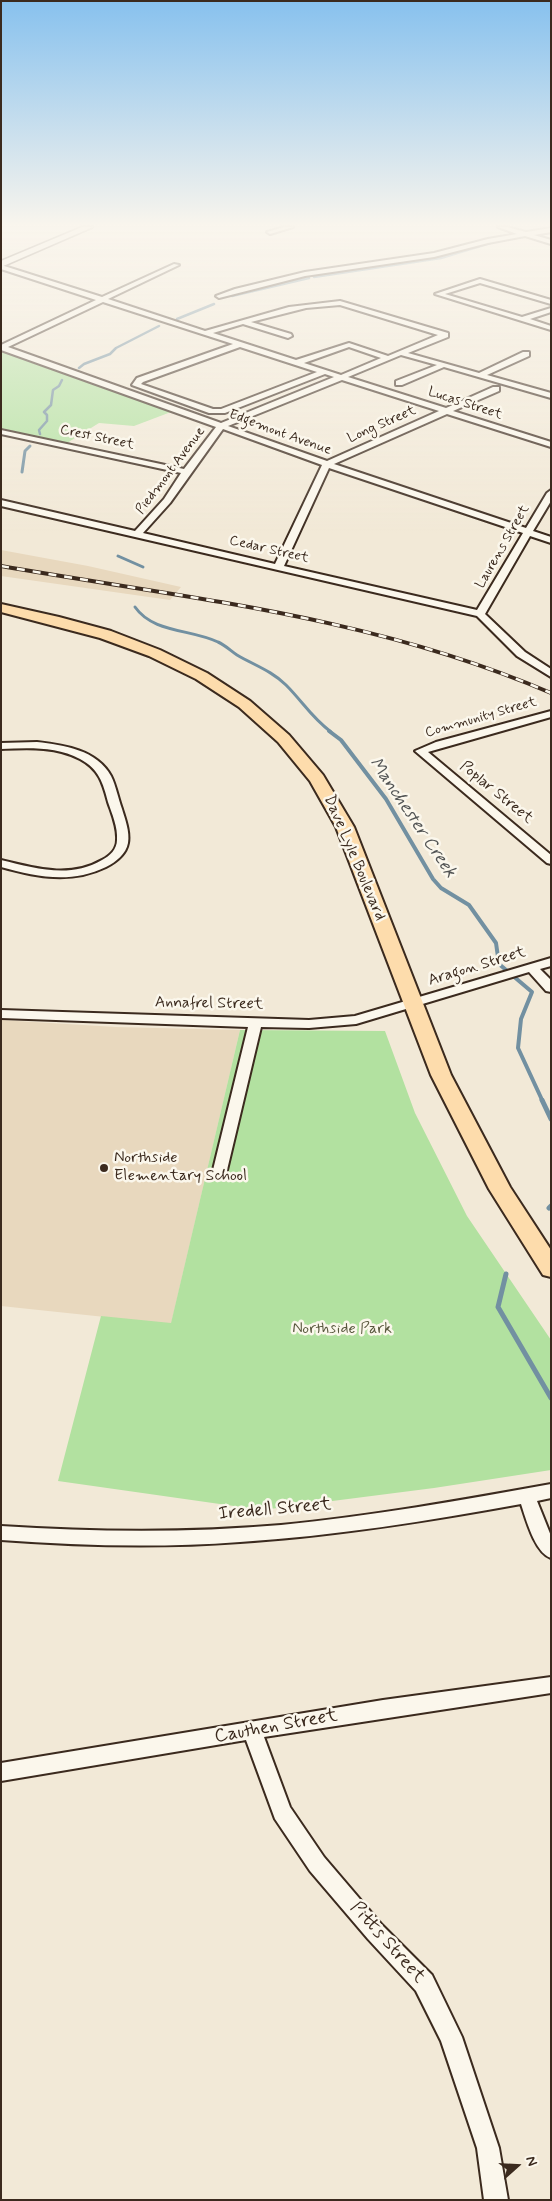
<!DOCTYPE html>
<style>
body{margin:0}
#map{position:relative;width:552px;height:2201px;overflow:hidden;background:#f2e9d7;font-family:Mynerve,sans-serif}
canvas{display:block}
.frame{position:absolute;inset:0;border:2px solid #3b2a1e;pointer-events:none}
.north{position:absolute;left:492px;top:2141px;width:50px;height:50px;-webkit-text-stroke:4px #fbf7ec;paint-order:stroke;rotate:71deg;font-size:14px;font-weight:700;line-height:20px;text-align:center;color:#3b2a1e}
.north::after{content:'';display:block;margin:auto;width:18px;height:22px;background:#3b2a1e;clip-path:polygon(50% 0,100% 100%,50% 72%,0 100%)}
</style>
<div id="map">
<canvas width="552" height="2201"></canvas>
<div class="frame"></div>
<div class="north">N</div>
</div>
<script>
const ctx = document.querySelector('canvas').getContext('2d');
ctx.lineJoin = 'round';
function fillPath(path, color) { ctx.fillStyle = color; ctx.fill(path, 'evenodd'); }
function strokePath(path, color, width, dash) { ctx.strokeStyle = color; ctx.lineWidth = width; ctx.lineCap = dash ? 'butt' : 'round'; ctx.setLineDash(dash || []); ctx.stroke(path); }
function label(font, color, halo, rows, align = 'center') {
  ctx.font = font + ' Mynerve,sans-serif'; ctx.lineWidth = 5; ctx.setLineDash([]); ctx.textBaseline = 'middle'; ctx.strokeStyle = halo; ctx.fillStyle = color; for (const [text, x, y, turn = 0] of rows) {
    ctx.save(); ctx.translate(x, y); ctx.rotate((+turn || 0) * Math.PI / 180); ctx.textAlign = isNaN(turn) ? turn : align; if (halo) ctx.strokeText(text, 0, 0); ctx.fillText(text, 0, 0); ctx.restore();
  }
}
fillPath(new Path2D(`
 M 1,550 L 88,566 L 181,587 L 170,600 L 1,576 Z
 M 1,1020 L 116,1027 L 240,1030 L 171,1324 L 1,1306 Z`), '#e8d8be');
fillPath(new Path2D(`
 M 1,350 L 171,412 L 134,426 L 99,423 L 67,443 L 1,429 Z
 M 240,1030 L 385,1031 L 415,1113 L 467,1216 L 551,1340 L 551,1470 L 434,1488 L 262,1510 L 58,1481 L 101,1316 L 171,1323 Z`), '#b2e1a0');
strokePath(new Path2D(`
 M 534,235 L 551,233
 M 314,277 L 441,258 L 494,242 L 522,237
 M 232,296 L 309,278
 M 177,319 L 214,304
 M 79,368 L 84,364 L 110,354 L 116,348 L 159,326
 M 40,434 L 39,430 L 47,421 L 47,415 L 44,412 L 51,405 L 53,390 L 59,386 L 62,380`), '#7290a1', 2.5);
strokePath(new Path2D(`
 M 22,472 L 25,451 L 30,446
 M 118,556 L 143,567
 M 135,607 C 153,633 191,629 218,642 C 225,645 231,651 237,655 C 254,665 272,671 286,685 C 303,702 311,717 331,732`), '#7290a1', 3);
strokePath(new Path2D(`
 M 329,731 L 341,740 L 386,799 L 433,879 L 441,888 L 469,905 L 496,943 L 499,964 L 532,992 L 521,1019 L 518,1048 L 543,1102`), '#7290a1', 4);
strokePath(new Path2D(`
 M 542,1100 L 551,1119
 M 549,1208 L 551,1206
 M 506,1274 L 498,1307 L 551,1398`), '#7290a1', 5);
const street = new Path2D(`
 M 284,227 L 293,227 L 270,234 L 267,232 Z
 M 498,227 L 507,227 L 526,232 L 551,228 L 551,232 L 534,235 L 551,240 L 551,244 L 525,236 L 488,243 L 434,257 L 305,276 L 219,298 L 216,296 L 235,289 L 305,272 L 434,253 L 488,239 L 517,234 Z
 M 174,264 L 179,265 L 108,299 L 205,331 L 289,307 L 340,301 L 448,333 L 448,337 L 408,353 L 479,373 L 523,352 L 529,352 L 529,356 L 487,375 L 551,393 L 551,398 L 444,367 L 402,385 L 396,385 L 396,381 L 437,365 L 401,355 L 348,377 L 446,408 L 493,387 L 499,387 L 499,391 L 453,411 L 551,442 L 551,447 L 447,414 L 334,464 L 526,528 L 547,493 L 551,490 L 551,501 L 533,531 L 551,537 L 551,543 L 530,536 L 485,614 L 525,652 L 551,669 L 551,677 L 517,656 L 477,616 L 1,506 L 1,500 L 135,531 L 164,499 L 181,473 L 1,434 L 1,430 L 184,469 L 216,427 L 1,350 L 1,345 L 96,300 L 1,269 L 1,265 L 102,297 ZM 103,302 L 233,344 L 137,378 L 132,385 L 209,413 L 225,413 L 325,374 L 334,377 L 221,423 L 8,347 ZM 340,305 L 438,335 L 388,356 L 349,343 L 296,360 L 213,333 L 243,324 L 288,338 L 292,336 L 291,334 L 251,322 L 306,308 ZM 240,347 L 317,372 L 221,409 L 213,409 L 141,384 L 143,382 ZM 349,347 L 381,358 L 341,375 L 304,363 ZM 342,380 L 439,411 L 327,461 L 228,426 ZM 223,429 L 322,465 L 275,564 L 143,533 L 170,503 ZM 329,468 L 523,533 L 477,610 L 284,566 Z
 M 480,279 L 551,300 L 551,304 L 480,283 L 445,294 L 522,317 L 551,308 L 551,312 L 530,319 L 551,326 L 551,330 L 435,294 Z
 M 551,711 L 551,717 L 428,752 L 551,855 L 551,864 L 547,863 L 415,751 L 436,742 Z
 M 37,742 C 64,745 97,750 111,776 C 116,786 118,798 122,809 C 125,819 130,832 128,843 C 126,854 116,862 106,867 C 71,884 37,877 1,867 L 1,860 C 35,868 69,879 102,860 C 110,856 117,849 117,840 C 118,827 112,814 108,802 C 103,783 99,769 80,759 C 56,746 27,748 1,749 L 1,743 Z
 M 551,958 L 551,966 L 540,969 L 551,980 L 551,992 L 546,991 L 529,972 L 356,1024 L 309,1028 L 261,1027 L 227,1170 L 225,1173 L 215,1173 L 213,1170 L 248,1027 L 1,1018 L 1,1010 L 309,1020 L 355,1016 Z
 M 551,1484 L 551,1498 L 537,1501 L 551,1536 L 551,1558 C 535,1553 526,1519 521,1504 C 428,1521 334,1536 240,1542 C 160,1548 81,1546 1,1540 L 1,1526 C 95,1532 188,1533 281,1525 C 372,1516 462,1500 551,1484 Z
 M 551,1677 L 551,1693 L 264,1737 L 290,1807 L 324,1857 L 382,1925 L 432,1975 L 462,2037 L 499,2148 L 508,2200 L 484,2200 L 477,2148 L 441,2041 L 416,1991 L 368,1939 L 310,1871 L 275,1819 L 246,1740 L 1,1781 L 1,1763 L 383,1700 Z`);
const secondary = new Path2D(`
 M 82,227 L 93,227 L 1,267 L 1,261 Z`);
const primary = new Path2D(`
 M 1,604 L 59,617 L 111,631 L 160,650 L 207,673 L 250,701 L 289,735 L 323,775 L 354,827 L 451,1075 L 510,1187 L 551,1250 L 551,1277 L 543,1275 L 489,1189 L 431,1075 L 336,827 L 310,781 L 278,742 L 239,707 L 196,679 L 149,656 L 100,638 L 1,612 Z`);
strokePath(street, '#3b2a1e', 4);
strokePath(secondary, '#3b2a1e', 3);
strokePath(primary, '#3b2a1e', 4);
fillPath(street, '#fbf7ec');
fillPath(secondary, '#fbf7ec');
fillPath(primary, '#fddcac');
const rail = new Path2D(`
 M 1,566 C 191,599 371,616 551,693`);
strokePath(rail, '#3b2a1e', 4);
strokePath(rail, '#fbf7ec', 2.5, [8]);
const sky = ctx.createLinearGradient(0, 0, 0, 535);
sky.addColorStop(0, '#87c1ee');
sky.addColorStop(0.42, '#f9f5ed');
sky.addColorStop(1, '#f9f5ed00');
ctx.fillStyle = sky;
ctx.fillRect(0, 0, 552, 535);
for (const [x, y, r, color] of [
 [104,1168,5,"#3b2a1e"]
]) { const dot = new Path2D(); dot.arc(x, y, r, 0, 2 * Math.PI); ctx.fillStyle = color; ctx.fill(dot); strokePath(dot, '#fbf7ec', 2); }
label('14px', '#3b2a1e', '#fbf7ec', [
 ["Lucas Street",465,404,18],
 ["Long Street",382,425,-24],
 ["Edgemont Avenue",280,433,20],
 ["Crest Street",97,438,12],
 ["Piedmont Avenue",171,471,-53],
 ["Laurens Street",503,547,-60],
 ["Cedar Street",269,550,13],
 ["Community Street",481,718,-16]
]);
label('16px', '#3b2a1e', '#fbf7ec', [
 ["Poplar Street",496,793,39],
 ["Dave Lyle Boulevard",354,858,67],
 ["Aragon Street",477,967,-17],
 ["Annafrel Street",209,1004,1]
]);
label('16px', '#3b2a1e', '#fbf7ec', [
 ["Northside",114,1159],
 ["Elementary School",114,1177]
], 'left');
label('16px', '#59583e', '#fbf7ec', [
 ["Northside Park",342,1330]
]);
label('italic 18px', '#525454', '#fbf7ec', [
 ["Manchester Creek",412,818,56]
]);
label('19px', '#3b2a1e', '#fbf7ec', [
 ["Iredell Street",275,1510,-5],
 ["Cauthen Street",276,1727,-10],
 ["Pitts Street",387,1943,48]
]);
</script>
